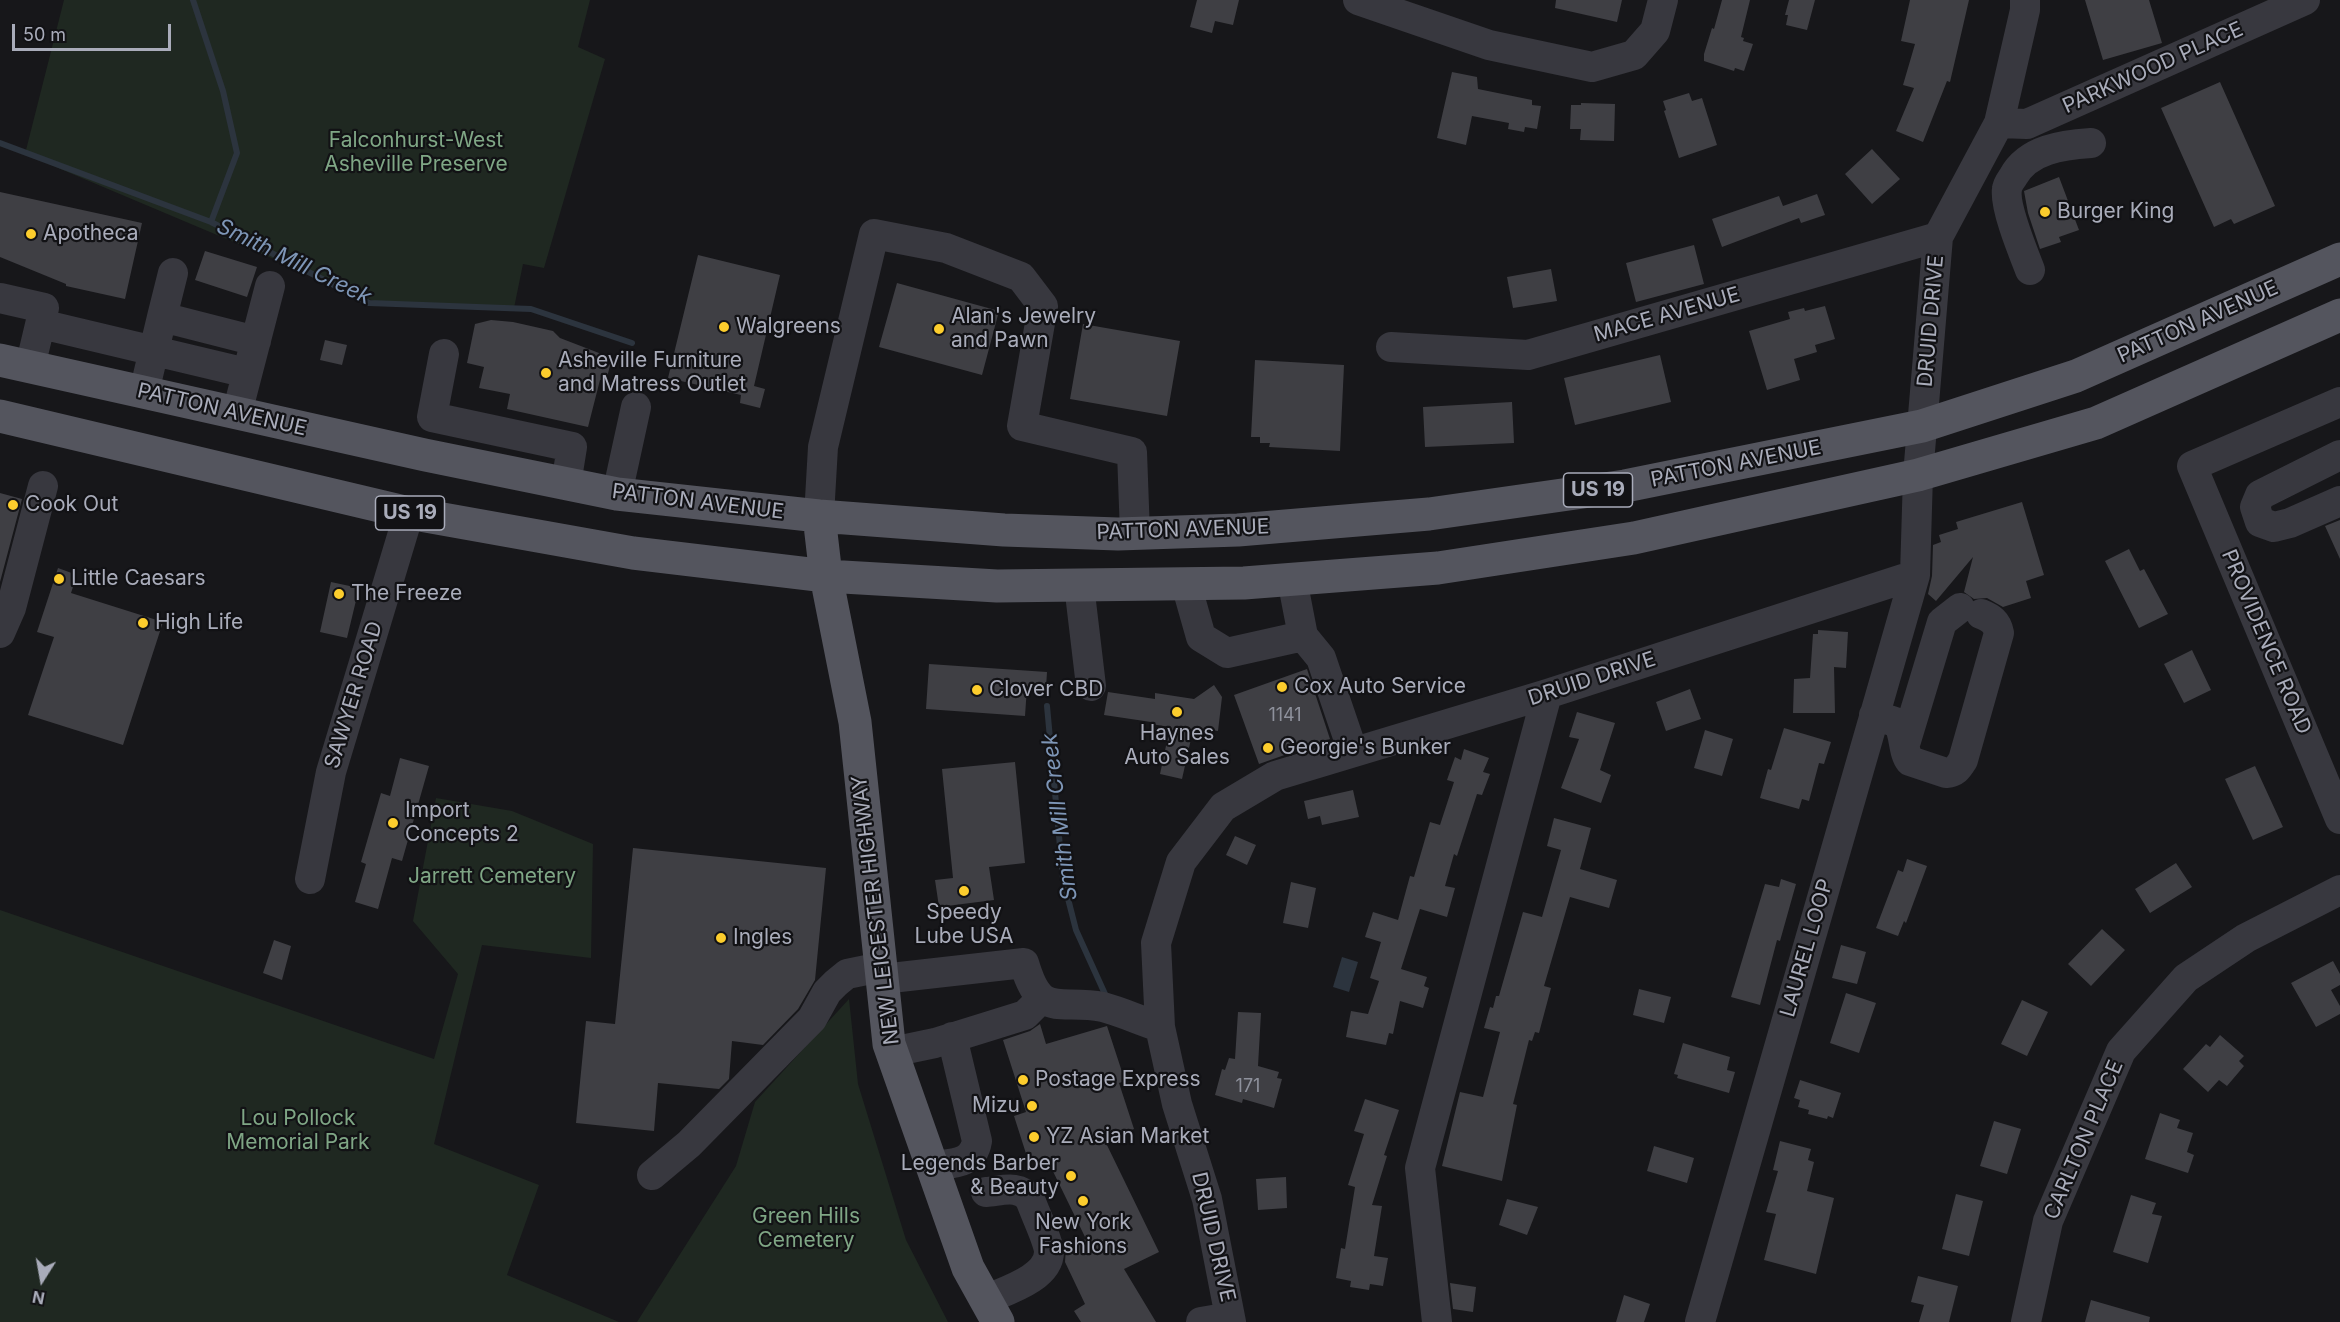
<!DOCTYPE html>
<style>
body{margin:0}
#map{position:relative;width:2340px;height:1322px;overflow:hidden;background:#17171a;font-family:Inter,sans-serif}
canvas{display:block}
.north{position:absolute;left:12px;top:1250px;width:60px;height:60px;-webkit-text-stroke:4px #121215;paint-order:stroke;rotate:191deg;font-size:16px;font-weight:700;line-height:24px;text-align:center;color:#a9acba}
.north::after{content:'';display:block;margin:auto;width:21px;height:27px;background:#a9acba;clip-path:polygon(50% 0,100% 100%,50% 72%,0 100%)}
.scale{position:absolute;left:12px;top:24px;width:159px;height:27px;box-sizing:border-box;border:3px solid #a9acba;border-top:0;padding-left:8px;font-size:18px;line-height:21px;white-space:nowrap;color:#a9acba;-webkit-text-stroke:4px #121215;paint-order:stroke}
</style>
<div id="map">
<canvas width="2340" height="1322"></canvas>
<div class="north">N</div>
<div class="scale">50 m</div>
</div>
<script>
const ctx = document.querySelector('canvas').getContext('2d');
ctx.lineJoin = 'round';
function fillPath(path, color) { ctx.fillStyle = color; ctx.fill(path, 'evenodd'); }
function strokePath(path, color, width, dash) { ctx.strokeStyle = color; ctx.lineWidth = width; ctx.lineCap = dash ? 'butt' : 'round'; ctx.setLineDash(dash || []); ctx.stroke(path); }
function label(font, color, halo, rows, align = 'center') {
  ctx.font = font + ' Inter,sans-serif'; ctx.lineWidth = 4.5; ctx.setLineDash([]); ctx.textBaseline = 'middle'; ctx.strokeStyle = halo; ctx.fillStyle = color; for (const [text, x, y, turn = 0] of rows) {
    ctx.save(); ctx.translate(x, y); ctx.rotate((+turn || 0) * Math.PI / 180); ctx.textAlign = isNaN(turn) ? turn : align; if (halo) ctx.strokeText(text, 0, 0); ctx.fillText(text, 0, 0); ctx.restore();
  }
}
fillPath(new Path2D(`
 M 64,0 L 590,0 L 578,47 L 605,59 L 544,268 L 523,264 L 514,308 L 383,305 L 25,154 Z
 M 436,798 L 512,811 L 593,844 L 591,958 L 482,945 L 434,1144 L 539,1185 L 507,1275 L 619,1322 L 0,1322 L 0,910 L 434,1059 L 458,974 L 413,921 Z
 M 849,999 L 858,1084 L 906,1240 L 948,1322 L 637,1322 L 736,1166 L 755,1102 Z`), '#1f2821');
fillPath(new Path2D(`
 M 1342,957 L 1358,962 L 1349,992 L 1333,987 Z`), '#2c343e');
strokePath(new Path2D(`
 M 193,0 L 223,91 L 237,153 L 211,222
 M 0,143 L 211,222 L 369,303 L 531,309 L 632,343
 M 1047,706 L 1063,879 L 1076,930 L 1105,994`), '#2c343e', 6);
fillPath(new Path2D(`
 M 1197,0 L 1239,0 L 1233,25 L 1215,21 L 1212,33 L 1190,27 Z
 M 1556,0 L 1622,0 L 1617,22 L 1555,8 Z
 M 1722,0 L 1750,0 L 1741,37 L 1744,38 L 1743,41 L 1753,44 L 1744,71 L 1735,68 L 1734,71 L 1704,61 L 1704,54 L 1712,28 L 1714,29 Z
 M 1789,0 L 1815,0 L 1807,30 L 1786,25 L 1788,15 L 1785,15 Z
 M 1910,0 L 1969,0 L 1950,82 L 1947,81 L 1923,142 L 1896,131 L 1914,88 L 1903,85 L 1915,44 L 1901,41 Z
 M 2085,0 L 2149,0 L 2162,43 L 2103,60 Z
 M 1452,72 L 1477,77 L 1478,89 L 1532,100 L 1532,105 L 1541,106 L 1537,129 L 1525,127 L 1524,132 L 1508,129 L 1509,123 L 1472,116 L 1466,145 L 1437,138 Z
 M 2220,82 L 2275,206 L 2234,224 L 2231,219 L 2214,227 L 2161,108 Z
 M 1689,93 L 1692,101 L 1702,98 L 1717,145 L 1679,158 L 1664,111 L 1666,110 L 1663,101 Z
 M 1581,103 L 1615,104 L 1614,141 L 1580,140 L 1581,129 L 1570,129 L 1571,105 L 1581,105 Z
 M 1872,149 L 1900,179 L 1872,204 L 1845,174 Z
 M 2059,177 L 2079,230 L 2059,237 L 2061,242 L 2040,249 L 2028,213 L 2024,191 Z
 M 0,192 L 142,223 L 125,299 L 66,286 L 66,284 L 0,257 Z
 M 1817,194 L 1825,215 L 1801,223 L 1799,218 L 1722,247 L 1712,219 L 1779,196 L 1783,206 Z
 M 1694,245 L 1704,284 L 1636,302 L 1626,263 Z
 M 205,251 L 257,267 L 247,297 L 195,280 Z
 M 698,255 L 780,275 L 754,386 L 765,389 L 760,408 L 740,403 L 741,395 L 668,378 Z
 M 1551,269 L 1557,301 L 1513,308 L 1507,277 Z
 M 897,283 L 999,311 L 982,375 L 879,347 Z
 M 1825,306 L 1835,339 L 1815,345 L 1817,352 L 1794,359 L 1800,380 L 1767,390 L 1749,331 L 1790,319 L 1788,312 L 1804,308 L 1805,311 Z
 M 491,320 L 513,322 L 553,331 L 560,338 L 612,358 L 606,381 L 600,380 L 588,427 L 507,409 L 510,394 L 479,388 L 484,367 L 467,363 L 475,324 Z
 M 1083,324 L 1180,341 L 1167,416 L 1070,399 Z
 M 325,340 L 347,345 L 342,365 L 320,360 Z
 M 1660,355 L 1671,402 L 1575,425 L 1564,378 Z
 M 1255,360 L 1344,365 L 1340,451 L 1269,447 L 1270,443 L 1260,443 L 1260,437 L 1251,437 Z
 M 1512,402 L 1514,443 L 1425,447 L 1423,407 Z
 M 0,493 L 22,499 L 0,582 Z
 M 2022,502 L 2044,575 L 2026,581 L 2031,598 L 2003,607 L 1987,598 L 1974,599 L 1964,592 L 1973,557 L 1936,601 L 1928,594 L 1932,576 L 1933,545 L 1941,542 L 1939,535 L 1958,529 L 1956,522 Z
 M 2340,520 L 2340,559 L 2325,526 Z
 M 2129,549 L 2140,571 L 2144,569 L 2168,614 L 2139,628 L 2105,561 Z
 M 58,568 L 77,575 L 71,593 L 163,622 L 123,745 L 28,715 L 54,637 L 37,632 Z
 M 331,582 L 359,588 L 347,638 L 320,632 Z
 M 1818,630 L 1848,632 L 1846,668 L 1834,667 L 1835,713 L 1793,713 L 1794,679 L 1810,678 L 1813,634 L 1818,634 Z
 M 2192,650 L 2211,690 L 2184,703 L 2164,664 Z
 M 929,664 L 1047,672 L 1046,688 L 1027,687 L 1025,716 L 926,709 Z
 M 1307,669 L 1330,739 L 1259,764 L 1234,695 Z
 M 1214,685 L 1222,697 L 1218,731 L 1198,729 L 1198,731 L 1193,730 L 1182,779 L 1160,774 L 1170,727 L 1151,724 L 1151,722 L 1104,715 L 1108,692 L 1155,699 L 1155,693 L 1194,699 Z
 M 1690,689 L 1701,719 L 1666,731 L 1656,702 Z
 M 1577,712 L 1615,723 L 1600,770 L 1611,775 L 1601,803 L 1561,788 L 1579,739 L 1569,737 Z
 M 1784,728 L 1831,742 L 1824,764 L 1819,763 L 1809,801 L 1802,799 L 1799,809 L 1760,798 L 1768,769 L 1771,770 Z
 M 1705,730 L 1733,739 L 1722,776 L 1694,768 Z
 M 1464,749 L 1489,758 L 1483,772 L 1490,774 L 1482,795 L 1477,794 L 1457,856 L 1454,854 L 1445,886 L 1455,888 L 1447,917 L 1420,909 L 1401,969 L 1427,977 L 1424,986 L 1429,988 L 1423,1008 L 1400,1001 L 1393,1034 L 1389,1033 L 1386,1045 L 1346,1037 L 1351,1011 L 1368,1014 L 1379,981 L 1370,978 L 1381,942 L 1365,937 L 1373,912 L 1398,920 L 1410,876 L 1414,877 L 1430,822 L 1440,825 L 1454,782 L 1447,780 L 1455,757 L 1461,760 Z
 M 400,758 L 429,766 L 402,861 L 392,858 L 378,909 L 355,902 L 366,864 L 361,862 L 381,793 L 390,796 Z
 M 1015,762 L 1025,863 L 989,867 L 994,900 L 939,907 L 935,880 L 953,878 L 942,769 Z
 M 2255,766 L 2283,827 L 2253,840 L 2225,779 Z
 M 1353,790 L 1359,817 L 1322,825 L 1320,816 L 1308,819 L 1304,801 Z
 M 1554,818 L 1591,828 L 1580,869 L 1617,880 L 1609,908 L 1570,897 L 1544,986 L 1551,988 L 1539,1033 L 1535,1032 L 1532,1041 L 1529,1040 L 1513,1104 L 1517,1105 L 1502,1181 L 1442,1166 L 1460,1092 L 1483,1097 L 1500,1032 L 1484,1028 L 1490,1007 L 1493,1008 L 1496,996 L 1499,996 L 1523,912 L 1542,917 L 1561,850 L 1547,846 Z
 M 1235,836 L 1256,845 L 1247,865 L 1226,855 Z
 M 633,848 L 826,868 L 815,980 L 798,1009 L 763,1045 L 732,1041 L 729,1079 L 719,1089 L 658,1083 L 654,1131 L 576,1123 L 586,1021 L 615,1024 Z
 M 1907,859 L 1927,866 L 1906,923 L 1904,921 L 1898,936 L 1876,928 L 1898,870 L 1903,872 Z
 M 2176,863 L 2192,887 L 2150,913 L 2135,889 Z
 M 1781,879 L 1796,884 L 1780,941 L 1777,940 L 1760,1005 L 1731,997 L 1765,884 L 1779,887 Z
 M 1291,882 L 1316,888 L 1308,928 L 1283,923 Z
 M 2102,929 L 2125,950 L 2091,986 L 2068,964 Z
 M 274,940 L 291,946 L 282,980 L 263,973 Z
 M 1841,945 L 1866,952 L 1857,984 L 1832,978 Z
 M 2333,961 L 2340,974 L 2340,985 L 2331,990 L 2340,1006 L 2340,1014 L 2316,1027 L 2291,983 Z
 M 1639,989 L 1671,997 L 1664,1023 L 1633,1015 Z
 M 1846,993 L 1876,1003 L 1859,1053 L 1830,1043 Z
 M 2022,1000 L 2048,1012 L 2027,1056 L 2001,1044 Z
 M 1238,1012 L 1261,1013 L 1258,1066 L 1279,1072 L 1277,1078 L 1282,1079 L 1274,1108 L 1243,1099 L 1242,1103 L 1215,1095 L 1222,1069 L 1225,1070 L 1229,1058 L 1235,1059 Z
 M 1040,1024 L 1046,1044 L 1107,1026 L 1125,1081 L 1119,1083 L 1134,1129 L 1104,1139 L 1159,1252 L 1124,1269 L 1156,1322 L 1081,1322 L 1074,1311 L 1085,1304 L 1065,1262 L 1066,1248 L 1086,1239 L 1046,1157 L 1029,1163 L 1014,1116 L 1026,1112 L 1003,1040 L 1030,1031 Z
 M 2220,1035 L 2244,1056 L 2239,1061 L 2244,1066 L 2227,1086 L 2219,1080 L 2208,1092 L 2183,1069 L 2206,1044 L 2210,1047 Z
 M 1683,1043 L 1730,1057 L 1727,1070 L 1735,1072 L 1729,1093 L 1677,1078 L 1678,1075 L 1674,1074 Z
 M 1800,1080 L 1841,1093 L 1833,1118 L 1828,1116 L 1827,1119 L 1808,1114 L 1809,1110 L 1798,1107 L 1800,1100 L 1794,1098 Z
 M 1365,1099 L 1399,1110 L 1384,1155 L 1387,1156 L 1372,1205 L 1382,1206 L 1374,1256 L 1388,1258 L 1383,1286 L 1370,1284 L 1369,1290 L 1350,1287 L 1351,1281 L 1336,1278 L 1341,1248 L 1345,1249 L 1355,1187 L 1348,1185 L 1364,1134 L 1354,1131 Z
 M 2160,1113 L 2180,1120 L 2177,1128 L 2193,1133 L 2187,1152 L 2194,1155 L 2188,1173 L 2145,1159 Z
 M 1994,1121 L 2021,1129 L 2007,1174 L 1980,1166 Z
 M 1780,1141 L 1811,1149 L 1808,1160 L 1814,1162 L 1807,1191 L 1834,1198 L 1816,1274 L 1764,1260 L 1776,1214 L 1766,1212 L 1778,1171 L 1773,1170 Z
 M 1654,1146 L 1694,1158 L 1687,1183 L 1647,1171 Z
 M 1286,1177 L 1287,1208 L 1258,1210 L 1256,1179 Z
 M 1956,1194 L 1983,1201 L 1969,1256 L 1942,1249 Z
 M 2131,1195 L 2156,1203 L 2152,1214 L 2162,1216 L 2148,1263 L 2113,1252 Z
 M 1507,1199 L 1538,1207 L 1527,1235 L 1499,1225 Z
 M 1918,1276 L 1958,1286 L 1949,1322 L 1919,1322 L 1924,1305 L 1911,1302 Z
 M 1450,1283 L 1476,1287 L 1473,1312 L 1453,1309 Z
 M 1624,1295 L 1650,1304 L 1644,1322 L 1616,1322 Z
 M 2091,1300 L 2150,1317 L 2149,1322 L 2085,1322 Z`), '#3f3f44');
strokePath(new Path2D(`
 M 1358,0 L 1489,45 L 1592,67 L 1634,55 L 1655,31 L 1663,0
 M 1999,123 L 2027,124 L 2305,0
 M 2030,270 C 2023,252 2004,206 2007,189 C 2007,185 2011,180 2013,177 C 2028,149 2063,145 2091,143
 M 0,298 L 44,308 L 30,367
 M 162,317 L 173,273
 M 41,324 L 247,373
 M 1391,347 L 1528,355 L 1938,237
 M 444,354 L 432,417 L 572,447 L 566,484
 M 144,392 L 162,317 L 256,341
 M 2340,402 L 2192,466 L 2340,819
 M 237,413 L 270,286
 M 2340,455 L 2260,495 L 2255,507 L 2260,522 L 2274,527 L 2290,523 L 2340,501
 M 617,494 L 636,407
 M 819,516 L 823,447 L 874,234 L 946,248 L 1021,277 L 1043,306 L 1022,426 L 1132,452 L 1135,534
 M 1186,584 L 1201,637 L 1227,653 L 1303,636 L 1292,579
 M 1079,585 L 1091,686
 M 0,633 L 11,608 L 43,486
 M 1303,636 L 1321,658 L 1353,752
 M 1874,715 L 1898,723 C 1905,735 1903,753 1910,761 L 1946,773 C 1956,772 1958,768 1963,760 L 1999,633 C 1997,622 1991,618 1981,614
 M 1906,741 L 1942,622 L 1960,608
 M 310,879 L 331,772 L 409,513
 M 882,979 L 1024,963 C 1041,1021 1058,998 1103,1007 C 1122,1012 1141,1021 1160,1027
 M 892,1052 L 935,1043 L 1025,1015 L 1041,999
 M 932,1166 C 952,1163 973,1165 977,1141 L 952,1037
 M 652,1175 L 689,1144 L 812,1019 L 827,992 L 836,983 L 847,974 L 881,967
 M 985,1300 C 1005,1291 1050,1278 1049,1251 C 1048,1240 1034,1211 1030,1199 C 1019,1184 1001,1191 986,1192
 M 1201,1322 L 1230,1317
 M 1231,1322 L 1207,1199 L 1177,1104 L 1160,1027 L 1156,943 L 1181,862 L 1223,807 L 1275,776 L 1547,694 L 1915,575
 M 1437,1322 L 1420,1168 L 1547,694
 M 1700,1322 L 1915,575 L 1918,475 L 1938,237 L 1999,123 L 2025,10 L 2025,0
 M 2026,1322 L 2048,1221 L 2121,1051 L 2186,978 L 2246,938 L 2340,890`), '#38383f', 30);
strokePath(new Path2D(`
 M 0,360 L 425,455 L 617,494 L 819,516 L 1004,530 L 1118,534 L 1238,530 L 1429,514 L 1625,486 L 1922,426 L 2076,376 L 2340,259
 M 0,416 L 409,513 L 633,553 L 826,576 L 997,586 L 1244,583 L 1438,568 L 1634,538 L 1918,475 L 2096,423 L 2340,315
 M 819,516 L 826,576 L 855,722 L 889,1044 L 968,1268 L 998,1322`), '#54555e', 33);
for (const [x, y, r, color] of [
 [2045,212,6,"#fccd2d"],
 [31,234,6,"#fccd2d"],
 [724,327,6,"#fccd2d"],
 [939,329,6,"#fccd2d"],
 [546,373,6,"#fccd2d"],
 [13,505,6,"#fccd2d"],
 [59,579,6,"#fccd2d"],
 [339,594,6,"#fccd2d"],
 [143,623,6,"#fccd2d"],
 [1282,687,6,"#fccd2d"],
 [977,690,6,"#fccd2d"],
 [1177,712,6,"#fccd2d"],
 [1268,748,6,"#fccd2d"],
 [393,823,6,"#fccd2d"],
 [964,891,6,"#fccd2d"],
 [721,938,6,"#fccd2d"],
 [1023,1080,6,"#fccd2d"],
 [1032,1106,6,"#fccd2d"],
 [1034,1137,6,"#fccd2d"],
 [1071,1176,6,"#fccd2d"],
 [1083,1201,6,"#fccd2d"]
]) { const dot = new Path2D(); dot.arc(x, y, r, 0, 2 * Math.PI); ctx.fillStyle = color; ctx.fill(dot); strokePath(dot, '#121215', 2); }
label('18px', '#8e919c', null, [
 ["1141",1285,716],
 ["171",1248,1087]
]);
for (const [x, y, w] of [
 [1598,490,69],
 [410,513,69]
]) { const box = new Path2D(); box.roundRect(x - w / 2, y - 17, w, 34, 4.5); ctx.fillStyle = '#121215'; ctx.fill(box); strokePath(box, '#a9acba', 1.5); }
label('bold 20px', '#a9acba', null, [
 ["US 19",1598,490],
 ["US 19",410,513]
]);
label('21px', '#a9acba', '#121215', [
 ["PARKWOOD PLACE",2153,68,-24],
 ["MACE AVENUE",1667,315,-16],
 ["DRUID DRIVE",1931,321,-85],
 ["PATTON AVENUE",2198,322,-24],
 ["PATTON AVENUE",222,410,13],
 ["PATTON AVENUE",1736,464,-11],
 ["PATTON AVENUE",698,502,7],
 ["PATTON AVENUE",1183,530,-2],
 ["PROVIDENCE ROAD",2266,642,67],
 ["DRUID DRIVE",1592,679,-18],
 ["SAWYER ROAD",354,695,-73],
 ["NEW LEICESTER HIGHWAY",876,910,-97],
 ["LAUREL LOOP",1807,948,-74],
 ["CARLTON PLACE",2084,1140,-67],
 ["DRUID DRIVE",1213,1237,77]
]);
label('21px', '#7fa685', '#121215', [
 ["Falconhurst-West",416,141],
 ["Asheville Preserve",416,165],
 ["Jarrett Cemetery",492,877],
 ["Lou Pollock",298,1119],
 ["Memorial Park",298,1143],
 ["Green Hills",806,1217],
 ["Cemetery",806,1241]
]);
label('21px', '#a9acba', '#121215', [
 ["Burger King",2057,212],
 ["Apotheca",43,234],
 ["Alan's Jewelry",951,317],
 ["and Pawn",951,341],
 ["Walgreens",736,327],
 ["Asheville Furniture",558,361],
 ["and Matress Outlet",558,385],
 ["Cook Out",25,505],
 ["Little Caesars",71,579],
 ["The Freeze",351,594],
 ["High Life",155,623],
 ["Cox Auto Service",1294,687],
 ["Clover CBD",989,690],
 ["Haynes",1177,734,"center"],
 ["Auto Sales",1177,758,"center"],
 ["Georgie's Bunker",1280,748],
 ["Import",405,811],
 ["Concepts 2",405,835],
 ["Speedy",964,913,"center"],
 ["Lube USA",964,937,"center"],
 ["Ingles",733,938],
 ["Postage Express",1035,1080],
 ["Mizu",1020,1106,"right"],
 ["YZ Asian Market",1046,1137],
 ["Legends Barber",1059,1164,"right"],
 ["& Beauty",1059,1188,"right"],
 ["New York",1083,1223,"center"],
 ["Fashions",1083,1247,"center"]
], 'left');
label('italic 22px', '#7e96b7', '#121215', [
 ["Smith Mill Creek",294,262,26],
 ["Smith Mill Creek",1060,817,-97]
]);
</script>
